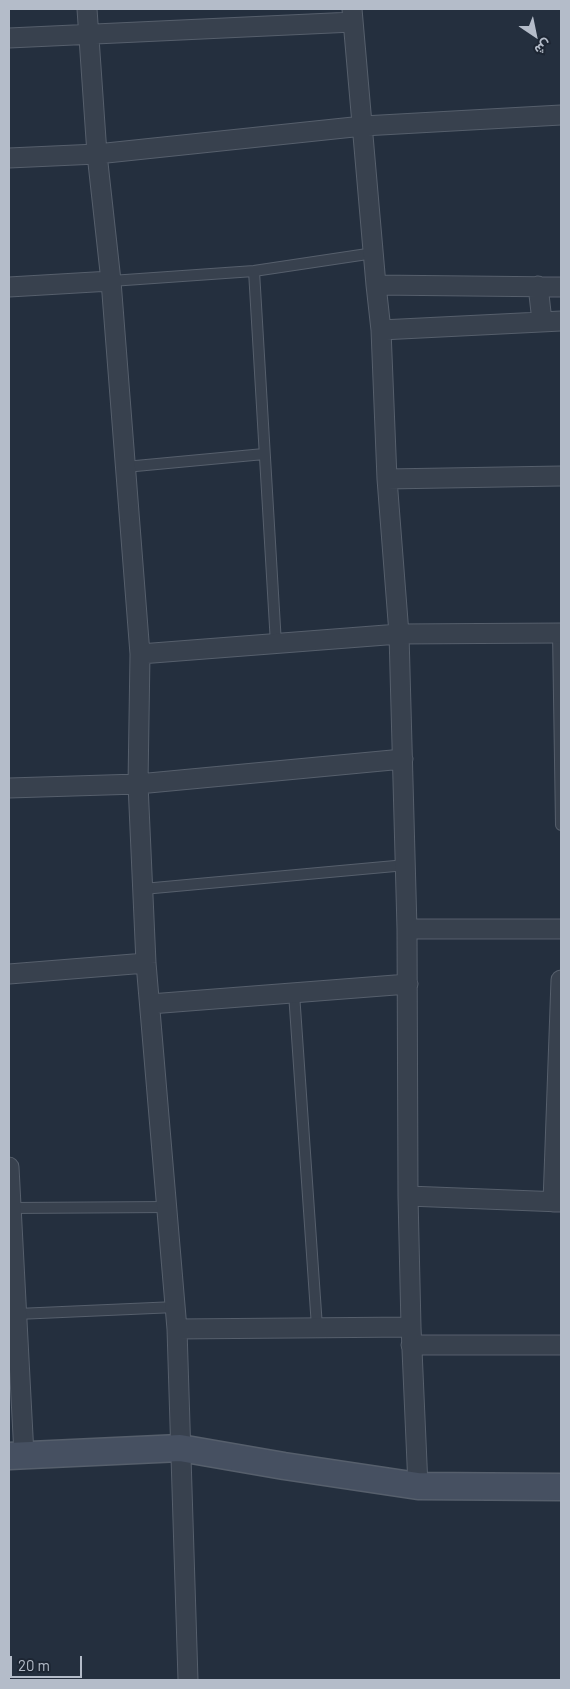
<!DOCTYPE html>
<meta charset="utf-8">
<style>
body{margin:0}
#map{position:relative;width:570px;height:1689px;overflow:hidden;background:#242f3e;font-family:Barlow,Vazirmatn,sans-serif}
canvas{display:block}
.frame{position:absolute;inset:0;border:10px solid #b4bcc9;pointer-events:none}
.north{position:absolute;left:510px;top:10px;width:50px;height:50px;-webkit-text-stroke:4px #1d2633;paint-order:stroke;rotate:146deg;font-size:14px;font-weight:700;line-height:20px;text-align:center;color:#b4bcc9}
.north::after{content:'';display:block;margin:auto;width:18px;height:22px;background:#b4bcc9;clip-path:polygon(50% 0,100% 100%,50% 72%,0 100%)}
.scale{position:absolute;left:10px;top:1656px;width:72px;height:22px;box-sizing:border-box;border:2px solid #b4bcc9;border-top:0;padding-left:6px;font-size:15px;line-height:18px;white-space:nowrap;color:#b4bcc9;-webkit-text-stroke:4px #1d2633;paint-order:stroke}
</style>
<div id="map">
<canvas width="570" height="1689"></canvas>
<div class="frame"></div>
<div class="north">ش</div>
<div class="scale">20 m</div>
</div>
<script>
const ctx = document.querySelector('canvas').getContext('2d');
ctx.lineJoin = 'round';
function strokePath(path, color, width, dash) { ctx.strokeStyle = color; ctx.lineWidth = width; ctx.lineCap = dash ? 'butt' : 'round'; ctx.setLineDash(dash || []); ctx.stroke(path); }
const service = new Path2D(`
 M 254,271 L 276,644
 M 111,281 L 254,271 L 374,253
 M 125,467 L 264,454
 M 558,633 L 561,825
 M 143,889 L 406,865
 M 294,993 L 317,1327
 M 11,1208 L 167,1207
 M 17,1314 L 176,1307`);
const minor = new Path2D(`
 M 87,9 L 97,154 L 111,281 L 140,654 L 138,784 L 146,963 L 177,1329 L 188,1680
 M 352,9 L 376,285 L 381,330 L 387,479 L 399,634 L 407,929 L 408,1196 L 411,1327 L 418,1486
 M 9,38 L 353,22
 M 9,158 L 97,154 L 363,126 L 561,115
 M 376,285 L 561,287
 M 538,286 L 542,321
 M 9,287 L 111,281
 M 381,330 L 561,321
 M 387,479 L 561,476
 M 140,654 L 399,634 L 561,633
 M 9,788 L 138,784 L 403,759
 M 407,929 L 561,929
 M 9,974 L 146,963
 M 150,1004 L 408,984
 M 9,1167 L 24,1455
 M 408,1196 L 561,1202
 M 553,1202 L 561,980
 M 177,1329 L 411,1327
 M 411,1345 L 561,1345`);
const secondary = new Path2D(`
 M 9,1456 L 180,1448 L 284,1466 L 418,1486 L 561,1487`);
strokePath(service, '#565f6c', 12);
strokePath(minor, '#565f6c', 21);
strokePath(secondary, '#565f6c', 29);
strokePath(service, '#38414e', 10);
strokePath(minor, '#38414e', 19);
strokePath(secondary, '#465061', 26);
</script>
